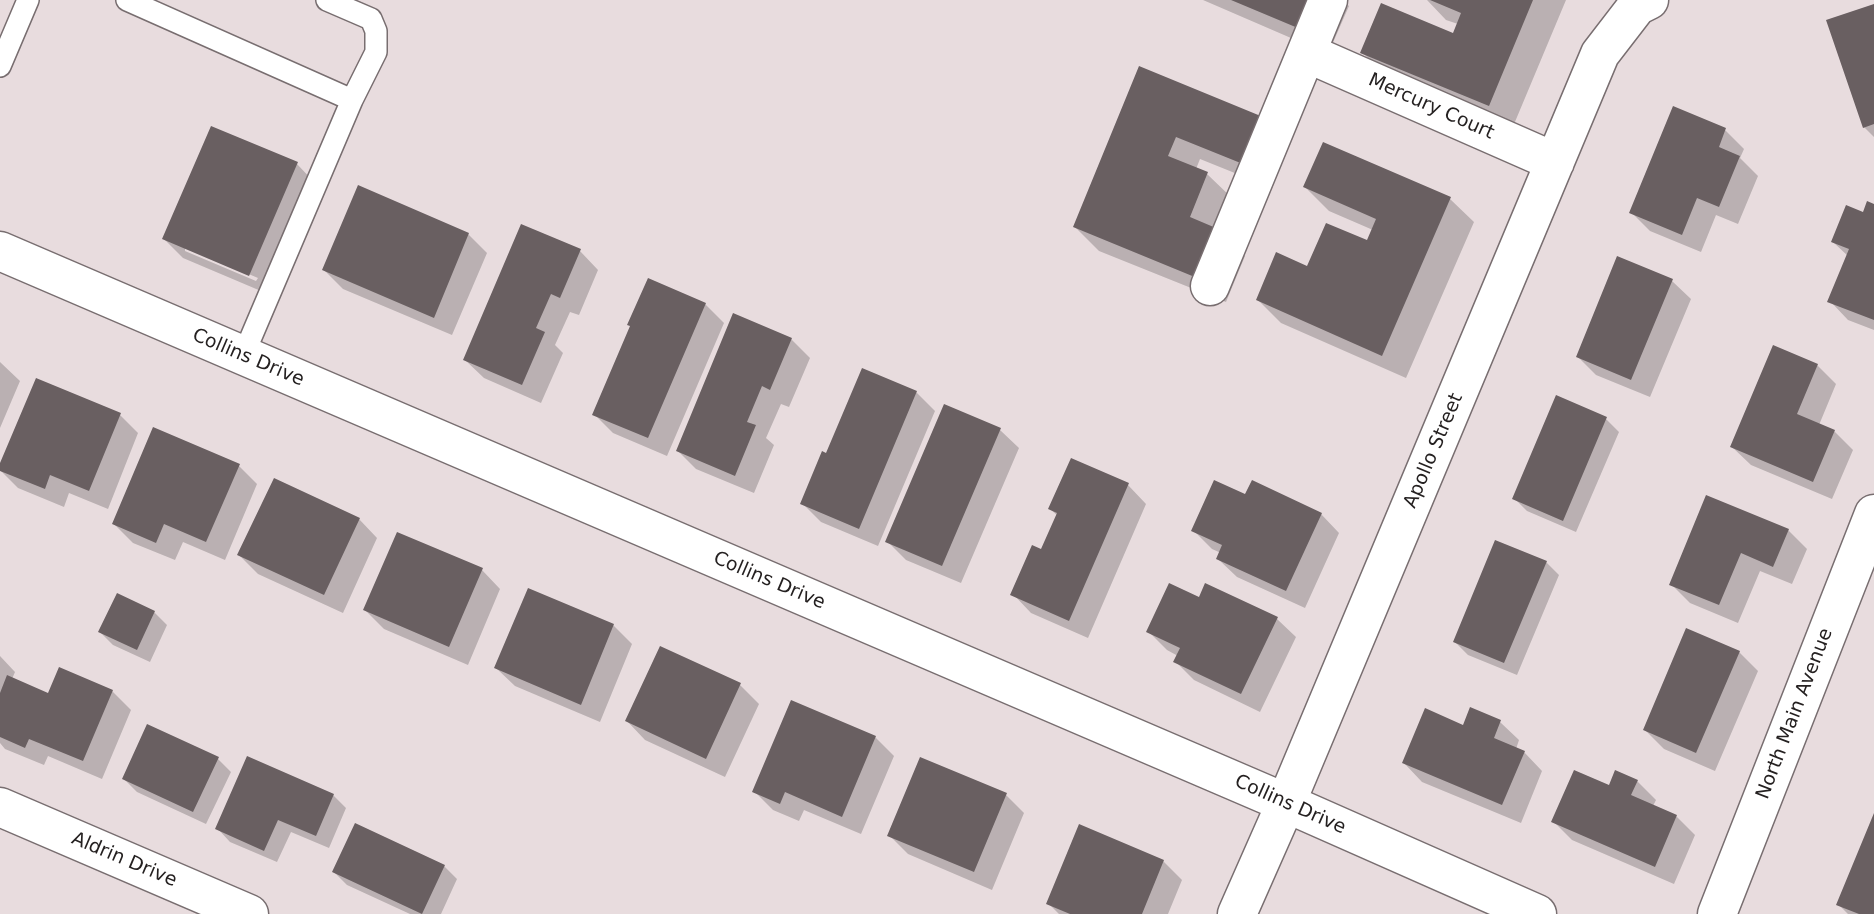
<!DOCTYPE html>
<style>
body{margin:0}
canvas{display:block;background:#e8dcde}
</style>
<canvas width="1874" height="914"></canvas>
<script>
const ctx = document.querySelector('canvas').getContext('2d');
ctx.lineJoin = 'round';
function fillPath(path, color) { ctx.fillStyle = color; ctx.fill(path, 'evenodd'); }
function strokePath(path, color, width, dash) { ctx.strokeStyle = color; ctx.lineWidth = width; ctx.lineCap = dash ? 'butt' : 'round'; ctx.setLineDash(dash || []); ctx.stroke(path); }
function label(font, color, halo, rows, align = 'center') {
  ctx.font = font + ' "DejaVu Sans",sans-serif'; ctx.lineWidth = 7; ctx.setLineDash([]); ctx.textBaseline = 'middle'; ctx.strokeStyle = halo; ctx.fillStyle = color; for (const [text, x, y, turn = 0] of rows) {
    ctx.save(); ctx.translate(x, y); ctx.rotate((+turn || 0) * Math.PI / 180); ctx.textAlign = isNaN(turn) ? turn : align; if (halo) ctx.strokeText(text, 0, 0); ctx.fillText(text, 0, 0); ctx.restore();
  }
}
fillPath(new Path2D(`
 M 1203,0 L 1342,0 L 1349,6 L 1328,54 Z
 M 1427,0 L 1566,0 L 1512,129 L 1386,76 L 1362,52 L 1454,36 L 1458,24 L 1446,20 Z
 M 1874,6 L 1874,137 L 1864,127 Z
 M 1140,69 L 1267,121 L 1290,144 L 1272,188 L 1200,159 L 1196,169 L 1207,174 L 1231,197 L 1222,232 L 1245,256 L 1226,302 L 1099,251 L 1075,227 Z
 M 1725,130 L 1744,149 L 1740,158 L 1758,176 L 1738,224 L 1716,215 L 1701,252 L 1650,231 L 1631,212 Z
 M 297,164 L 315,183 L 268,294 L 183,258 L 164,239 ZM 185,247 L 258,278 L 256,281 L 185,251 Z
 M 1305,187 L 1450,199 L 1474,222 L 1406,378 L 1281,323 L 1258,300 L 1308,268 L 1368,243 L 1373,230 L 1329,211 Z
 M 1874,206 L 1874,330 L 1848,320 L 1830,301 L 1848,256 L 1833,242 Z
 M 468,234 L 487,253 L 452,335 L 343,289 L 324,270 Z
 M 580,251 L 598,270 L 579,315 L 570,312 L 555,345 L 563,353 L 541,403 L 484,378 L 465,360 Z
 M 1672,281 L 1691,299 L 1650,397 L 1596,375 L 1578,357 Z
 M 705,304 L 724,323 L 667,456 L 613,433 L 594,414 L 632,327 Z
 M 791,339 L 810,358 L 789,407 L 781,404 L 766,438 L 774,445 L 754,493 L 696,469 L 678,451 Z
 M 0,362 L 20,381 L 0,428 Z
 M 1817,365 L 1836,384 L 1819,425 L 1834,431 L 1853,450 L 1832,499 L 1751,465 L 1732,447 Z
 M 916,392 L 935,411 L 878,546 L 821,522 L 802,503 L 827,455 Z
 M 120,415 L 138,433 L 108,509 L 69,493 L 64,507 L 18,488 L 0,470 L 0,468 Z
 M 1606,419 L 1619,432 L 1576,532 L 1527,511 L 1514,498 Z
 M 1000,430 L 1019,448 L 961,583 L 906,560 L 887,541 Z
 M 238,465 L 257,484 L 225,560 L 183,542 L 175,560 L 133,543 L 114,524 Z
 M 1128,485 L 1146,504 L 1088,638 L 1031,613 L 1013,594 L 1042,552 L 1058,516 L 1050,509 Z
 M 1246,497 L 1321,514 L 1339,533 L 1305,608 L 1237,577 L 1218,559 L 1221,553 L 1212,549 L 1193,530 Z
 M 359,519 L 377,538 L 343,613 L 258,574 L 239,555 Z
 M 1788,530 L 1807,549 L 1792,584 L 1760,571 L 1738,623 L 1690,603 L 1671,584 Z
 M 1546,562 L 1559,575 L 1517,675 L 1468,655 L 1455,642 Z
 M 482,570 L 500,589 L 468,665 L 384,629 L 365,610 Z
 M 529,590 L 613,625 L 632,644 L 600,722 L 515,686 L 496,668 Z
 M 1200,600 L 1277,619 L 1296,637 L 1260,712 L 1194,680 L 1175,661 L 1178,656 L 1167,650 L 1148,631 Z
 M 154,612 L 167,625 L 150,662 L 113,645 L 100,632 Z
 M 1739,652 L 1758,671 L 1715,771 L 1664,749 L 1645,730 Z
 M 0,656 L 15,672 L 12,679 L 49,695 L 60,669 L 112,691 L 131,710 L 102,779 L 48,756 L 44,765 L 5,749 L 0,743 Z
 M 740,685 L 759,704 L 725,777 L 645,740 L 627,721 Z
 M 1500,722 L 1519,740 L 1516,749 L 1524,752 L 1542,771 L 1521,823 L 1422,782 L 1404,763 L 1464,727 Z
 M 875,737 L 894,756 L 861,834 L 804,810 L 799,821 L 773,810 L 754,791 Z
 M 218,759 L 231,772 L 206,824 L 137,792 L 124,779 Z
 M 1637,781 L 1656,800 L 1653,806 L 1676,816 L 1695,835 L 1674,884 L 1572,840 L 1553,821 L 1610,788 Z
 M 333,795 L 346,808 L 329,848 L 291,832 L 277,862 L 230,842 L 218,829 Z
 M 1006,795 L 1024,813 L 992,890 L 908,854 L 889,835 Z
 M 1874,818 L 1874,914 L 1848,914 L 1838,904 Z
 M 1163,861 L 1182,880 L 1168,914 L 1059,914 L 1048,903 Z
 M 444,866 L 457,879 L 441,914 L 410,914 L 347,885 L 334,872 Z`), '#0003');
fillPath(new Path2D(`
 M 1231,0 L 1318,0 L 1305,31 Z
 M 1430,0 L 1533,0 L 1489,106 L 1360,53 L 1381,3 L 1453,33 L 1461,13 Z
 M 1874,4 L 1874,124 L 1863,128 L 1826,20 Z
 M 1139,66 L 1268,119 L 1248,166 L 1176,137 L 1168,156 L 1208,172 L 1190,217 L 1223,231 L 1202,280 L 1073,227 Z
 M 1673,106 L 1726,128 L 1719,147 L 1740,156 L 1719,207 L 1697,198 L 1682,235 L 1629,213 Z
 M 211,126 L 298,162 L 249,276 L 162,239 Z
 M 1323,142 L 1451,197 L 1382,356 L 1256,300 L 1276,252 L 1307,266 L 1326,223 L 1367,240 L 1376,219 L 1303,187 Z
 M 358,185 L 469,233 L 434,318 L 322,270 Z
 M 1867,201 L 1874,204 L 1874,320 L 1827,302 L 1849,249 L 1831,242 L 1846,205 L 1863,212 Z
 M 521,224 L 581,249 L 560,298 L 551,294 L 536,328 L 545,332 L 522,385 L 463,360 Z
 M 1617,256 L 1673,279 L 1631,380 L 1576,357 Z
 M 648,278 L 706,303 L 648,438 L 592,415 L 630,326 L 627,325 Z
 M 733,313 L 792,338 L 770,390 L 762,386 L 747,422 L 756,425 L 735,476 L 676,451 Z
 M 1773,345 L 1818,364 L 1797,414 L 1835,430 L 1813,482 L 1730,447 Z
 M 862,368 L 917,391 L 859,529 L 800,504 L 822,451 L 826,453 Z
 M 36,378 L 121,413 L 89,491 L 50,475 L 45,489 L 0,471 L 0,463 Z
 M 1556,395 L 1607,417 L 1563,521 L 1512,499 Z
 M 944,404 L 1001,428 L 942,566 L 885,542 Z
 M 153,427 L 240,464 L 206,542 L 164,524 L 156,543 L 112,524 Z
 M 1071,458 L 1129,483 L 1069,621 L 1010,595 L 1032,545 L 1041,549 L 1057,513 L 1048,509 Z
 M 274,478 L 360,518 L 324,595 L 237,555 Z
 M 1214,480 L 1245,494 L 1252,480 L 1322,513 L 1286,591 L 1216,559 L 1222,545 L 1191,531 Z
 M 1706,495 L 1789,529 L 1773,567 L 1741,553 L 1719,605 L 1669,585 Z
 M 397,532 L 483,568 L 449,647 L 363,610 Z
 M 1495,540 L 1547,561 L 1504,663 L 1453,642 Z
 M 1169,583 L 1199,597 L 1205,583 L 1278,617 L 1241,694 L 1173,662 L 1180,648 L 1146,632 Z
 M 528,588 L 614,624 L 581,705 L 494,668 Z
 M 117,593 L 155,611 L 137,650 L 98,632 Z
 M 1686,628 L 1740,651 L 1696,753 L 1643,730 Z
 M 660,646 L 741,683 L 706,759 L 625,721 Z
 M 59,667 L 113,690 L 83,761 L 29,739 L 25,748 L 0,737 L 0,693 L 7,675 L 48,693 Z
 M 791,700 L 876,736 L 842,817 L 785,792 L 780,804 L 752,792 Z
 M 1470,707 L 1501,720 L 1494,738 L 1525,751 L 1502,805 L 1402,763 L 1425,708 L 1463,725 Z
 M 147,724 L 219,757 L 193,812 L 122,779 Z
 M 247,756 L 334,794 L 316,836 L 278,820 L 264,851 L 215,829 Z
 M 920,757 L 1007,793 L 974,872 L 887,836 Z
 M 1574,770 L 1609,785 L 1615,770 L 1638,780 L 1631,795 L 1677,815 L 1655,867 L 1551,822 Z
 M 1874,813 L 1874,914 L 1859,914 L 1836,905 Z
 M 355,823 L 445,865 L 422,914 L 332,872 Z
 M 1079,824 L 1164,860 L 1142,914 L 1070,914 L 1046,904 Z`), '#695f61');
const lane = new Path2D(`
 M 127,0 L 352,100
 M 0,66 L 28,0
 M 243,356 L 352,100 L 376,52 L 376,31 L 371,19 L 327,0`);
const street = new Path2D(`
 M 1307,53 L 1555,162
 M 0,251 L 1286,803 L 1537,914
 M 1210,286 L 1328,0
 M 0,807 L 249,914
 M 1237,914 L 1286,803 L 1600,54 L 1637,6 L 1649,0
 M 1717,914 L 1874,514`);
strokePath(lane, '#786e70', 24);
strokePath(street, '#786e70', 41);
strokePath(lane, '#fff', 21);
strokePath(street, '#fff', 38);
label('19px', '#252121', '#fff', [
 ["Mercury Court",1431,107,24],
 ["Collins Drive",248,358,23],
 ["Apollo Street",1434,451,-67],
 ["Collins Drive",769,581,23],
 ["North Main Avenue",1795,714,-69],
 ["Collins Drive",1290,805,24],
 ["Aldrin Drive",124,860,23]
]);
</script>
